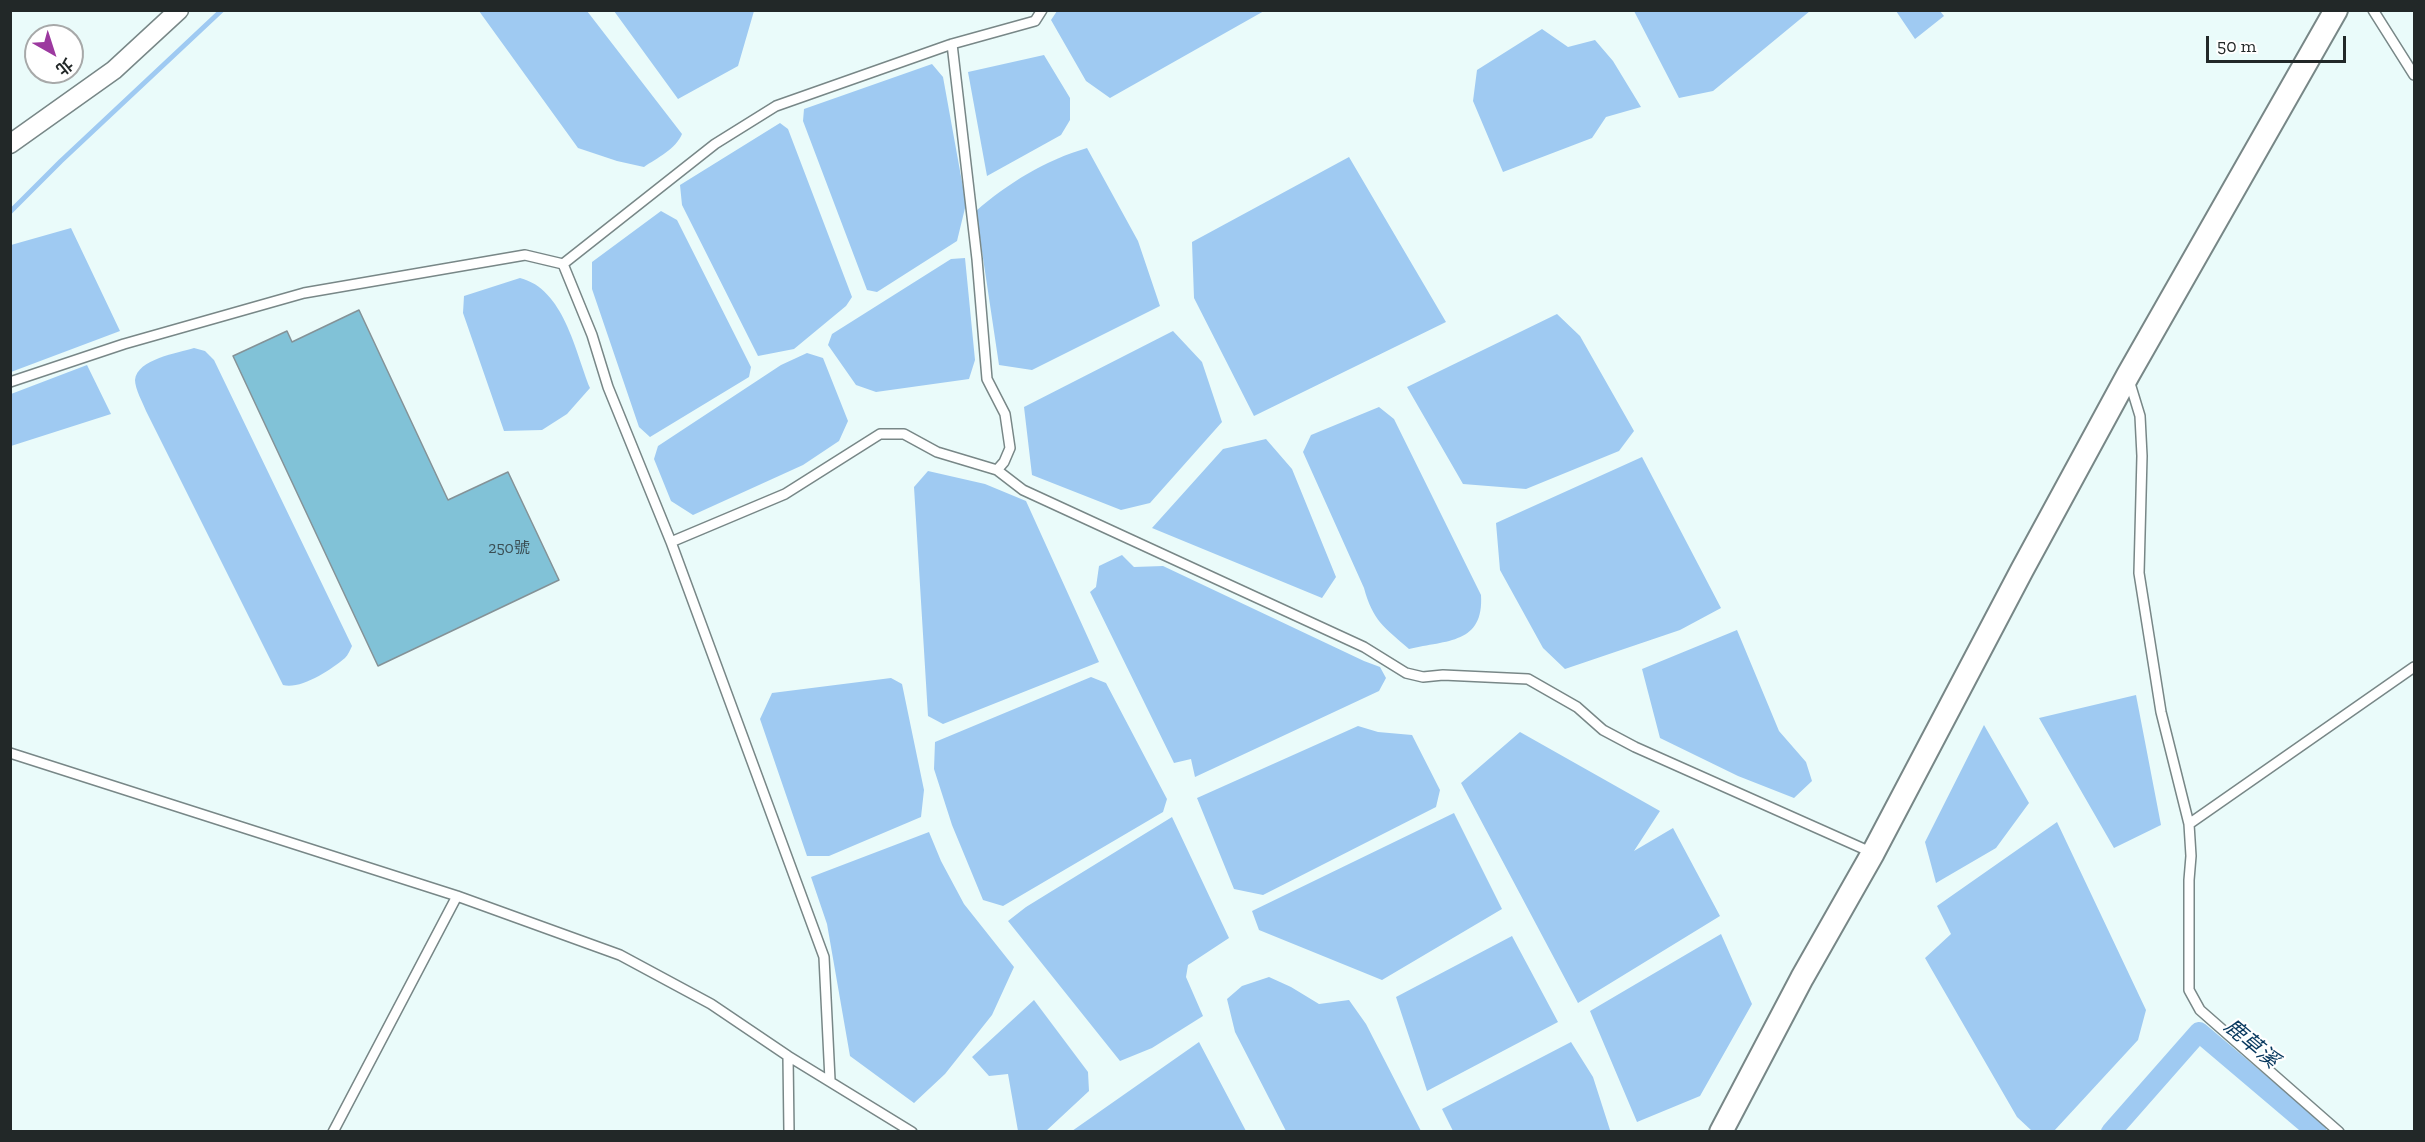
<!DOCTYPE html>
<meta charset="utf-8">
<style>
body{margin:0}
#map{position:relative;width:2425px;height:1142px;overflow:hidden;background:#eafbfa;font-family:"Zilla Slab","Noto Sans TC",serif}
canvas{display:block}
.frame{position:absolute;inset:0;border:12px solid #222828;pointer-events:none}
.north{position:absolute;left:24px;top:24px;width:60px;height:60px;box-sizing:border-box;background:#fff;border:2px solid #a7a9a9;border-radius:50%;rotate:141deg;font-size:16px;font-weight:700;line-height:24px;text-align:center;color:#222828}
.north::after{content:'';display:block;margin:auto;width:21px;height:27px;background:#9c399f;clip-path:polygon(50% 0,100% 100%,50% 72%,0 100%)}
.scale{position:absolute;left:2206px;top:36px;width:140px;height:27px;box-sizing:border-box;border:3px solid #222828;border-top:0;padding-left:8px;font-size:18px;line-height:21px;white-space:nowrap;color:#222828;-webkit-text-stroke:4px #fff;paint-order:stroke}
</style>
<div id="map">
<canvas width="2425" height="1142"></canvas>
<div class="frame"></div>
<div class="north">北</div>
<div class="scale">50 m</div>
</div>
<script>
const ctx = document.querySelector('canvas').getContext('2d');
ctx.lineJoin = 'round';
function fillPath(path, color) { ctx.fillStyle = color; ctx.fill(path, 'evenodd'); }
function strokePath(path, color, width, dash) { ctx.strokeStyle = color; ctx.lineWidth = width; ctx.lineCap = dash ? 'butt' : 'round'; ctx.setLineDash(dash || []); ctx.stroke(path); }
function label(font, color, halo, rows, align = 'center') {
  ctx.font = font + ' "Zilla Slab","Noto Sans TC",serif'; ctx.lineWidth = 4.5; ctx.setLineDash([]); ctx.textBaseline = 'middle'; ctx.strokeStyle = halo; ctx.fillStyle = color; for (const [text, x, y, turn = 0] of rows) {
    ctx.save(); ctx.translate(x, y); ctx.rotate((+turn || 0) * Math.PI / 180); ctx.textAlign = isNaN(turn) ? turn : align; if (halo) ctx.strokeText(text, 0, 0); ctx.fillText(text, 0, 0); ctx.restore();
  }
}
fillPath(new Path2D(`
 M 479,11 L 587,11 L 682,134 C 676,149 657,158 644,167 L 617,161 L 578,148 Z
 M 614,11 L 754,11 L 738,66 L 678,99 Z
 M 1057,11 L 1057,10 L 1264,11 L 1110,98 L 1086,81 L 1051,20 Z
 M 1634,11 L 1810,11 L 1713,91 L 1679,98 Z
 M 1896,11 L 1940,11 L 1944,16 L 1915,39 Z
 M 1542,29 L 1568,47 L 1595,40 L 1613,61 L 1641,107 L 1606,117 L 1592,138 L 1503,172 L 1473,101 L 1477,70 Z
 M 1044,55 L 1070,98 L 1070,120 L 1061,135 L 987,176 L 968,72 Z
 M 932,64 L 943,77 L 966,204 L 957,241 L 877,292 L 867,290 L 803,121 L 804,109 Z
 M 780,123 L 788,129 L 852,297 L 846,306 L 794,349 L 758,356 L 682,205 L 680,185 Z
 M 1087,148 L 1138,241 L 1160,306 L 1032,370 L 999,365 L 976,211 C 1008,183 1046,160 1087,148 Z
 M 1349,157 L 1446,322 L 1254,416 L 1194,298 L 1192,242 Z
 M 661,211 L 677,220 L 751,367 L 749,377 L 650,437 L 639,427 L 592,289 L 592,262 Z
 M 71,228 L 120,331 L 11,372 L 11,245 Z
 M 965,258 L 975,360 L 969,379 L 876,392 L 856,385 L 828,345 L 832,334 L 951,259 Z
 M 520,278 C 564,289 575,351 590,388 L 567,414 L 542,430 L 504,431 L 463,313 L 464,296 Z
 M 1557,314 L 1580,336 L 1634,431 L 1619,451 L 1526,489 L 1463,484 L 1407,387 Z
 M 1173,331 L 1202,362 L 1222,422 L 1150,503 L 1121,510 L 1032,475 L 1024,407 Z
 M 194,348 L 205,351 L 214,360 L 352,646 C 350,650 348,655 345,658 C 331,670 300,690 283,685 L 146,411 C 143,403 135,389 135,380 C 137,359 178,353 194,348 Z
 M 807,353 L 823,358 L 848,421 L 839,441 L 803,465 L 693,515 L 671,501 L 654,459 L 658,446 L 781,365 Z
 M 87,365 L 111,414 L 11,446 L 11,394 Z
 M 1379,407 L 1394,419 L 1481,595 C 1484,644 1447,640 1409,649 C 1384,627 1373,621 1364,588 L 1303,452 L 1311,435 Z
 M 1266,439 L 1292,469 L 1336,577 L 1322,598 L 1152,528 L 1223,449 Z
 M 1642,457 L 1721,608 L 1680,630 L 1565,669 L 1543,648 L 1500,570 L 1496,523 Z
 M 928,471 L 985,484 L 1026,501 L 1099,662 L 943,724 L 928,716 L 914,487 Z
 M 1122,555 L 1134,567 L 1163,566 L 1364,661 L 1380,667 L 1386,678 L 1379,691 L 1195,777 L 1191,759 L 1174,763 L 1090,592 L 1096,587 L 1099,566 Z
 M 1737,630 L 1779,731 L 1806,762 L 1812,781 L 1794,798 L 1738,776 L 1660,738 L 1642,669 Z
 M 1091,677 L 1106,683 L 1167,799 L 1163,812 L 1003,906 L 983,900 L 952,825 L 934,769 L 935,742 Z
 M 891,678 L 902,684 L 924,790 L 921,817 L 829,856 L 807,856 L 760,719 L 772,693 Z
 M 2136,695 L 2161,825 L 2114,848 L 2039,718 Z
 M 1984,725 L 2029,803 L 1996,848 L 1936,883 L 1925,842 Z
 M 1358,726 L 1378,732 L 1412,735 L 1440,790 L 1436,807 L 1263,895 L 1234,889 L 1197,798 Z
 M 1520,732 L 1660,811 L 1634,851 L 1673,828 L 1720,916 L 1578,1003 L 1461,783 Z
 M 1454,813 L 1502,909 L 1382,980 L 1259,930 L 1252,911 Z
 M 1172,817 L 1229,938 L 1188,965 L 1186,977 L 1203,1016 L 1152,1048 L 1120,1061 L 1008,921 L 1026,907 Z
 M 2057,822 L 2146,1010 L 2138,1040 L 2054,1131 L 2032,1131 L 2017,1117 L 1925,958 L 1951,934 L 1937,906 Z
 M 929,832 L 941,861 L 964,904 L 1014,967 L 992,1015 L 945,1074 L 914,1103 L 850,1056 L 827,924 L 811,877 Z
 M 1721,934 L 1752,1004 L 1700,1096 L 1637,1122 L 1590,1011 Z
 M 1512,936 L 1558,1022 L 1427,1091 L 1396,997 Z
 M 1269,977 L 1291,987 L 1319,1004 L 1349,1000 L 1366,1024 L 1421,1131 L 1286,1131 L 1235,1032 L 1227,999 L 1242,986 Z
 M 1034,1000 L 1088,1072 L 1089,1091 L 1046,1131 L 1018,1131 L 1008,1074 L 989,1076 L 972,1057 Z
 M 1199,1042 L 1246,1131 L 1072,1131 Z
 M 1571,1042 L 1593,1077 L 1610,1130 L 1453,1131 L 1442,1109 Z`), '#9fcaf2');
strokePath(new Path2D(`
 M 10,212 L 61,161 L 222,10`), '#9fcaf2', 5);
strokePath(new Path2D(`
 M 2111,1132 L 2199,1032 L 2317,1132`), '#9fcaf2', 20);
const building = new Path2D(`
 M 359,310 L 448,500 L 508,472 L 559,580 L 378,666 L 233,356 L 287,331 L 292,342 Z`);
fillPath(building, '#81c2d7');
strokePath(building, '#849297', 1.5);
const service = new Path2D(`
 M 2373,10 L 2414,75
 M 563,264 L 592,335 L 608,387 L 671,542 L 824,957 L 830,1080
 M 2129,380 L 2140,416 L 2142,456 L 2139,573 L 2161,712 L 2189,824 L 2191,856 L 2189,880 L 2189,990 L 2200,1010 L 2339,1132
 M 10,382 L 124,344 L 304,293 L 525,255 L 563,264 L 715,144 L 776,106 L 952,44 L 1035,21 L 1042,10
 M 997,470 L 1023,490 L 1364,647 L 1406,673 L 1423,677 L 1443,675 L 1528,679 L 1577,707 L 1603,730 L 1635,747 L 1873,853
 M 671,542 L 785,494 L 880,434 L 904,434 L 937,452 L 997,470 L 1004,462 L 1010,448 L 1005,414 L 987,379 L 977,259 L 952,44
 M 10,753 L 457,896 L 620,955 L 711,1004 L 788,1056 L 789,1132
 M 2189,824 L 2414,667
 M 788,1056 L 912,1132
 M 333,1132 L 457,896`);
const minor = new Path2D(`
 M 10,144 L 114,70 L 179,10`);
const tertiary = new Path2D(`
 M 1721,1132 L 1802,978 L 1873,853 L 2022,570 L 2128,375 L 2336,10`);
strokePath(service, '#788787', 12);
strokePath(minor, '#788787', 21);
strokePath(tertiary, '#788787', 26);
strokePath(service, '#fff', 9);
strokePath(minor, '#fff', 18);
strokePath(tertiary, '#fff', 22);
label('16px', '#3a4e54', null, [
 ["250號",509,548]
]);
label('italic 21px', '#07385e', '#fff', [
 ["鹿草溪",2251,1044,40]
]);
</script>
